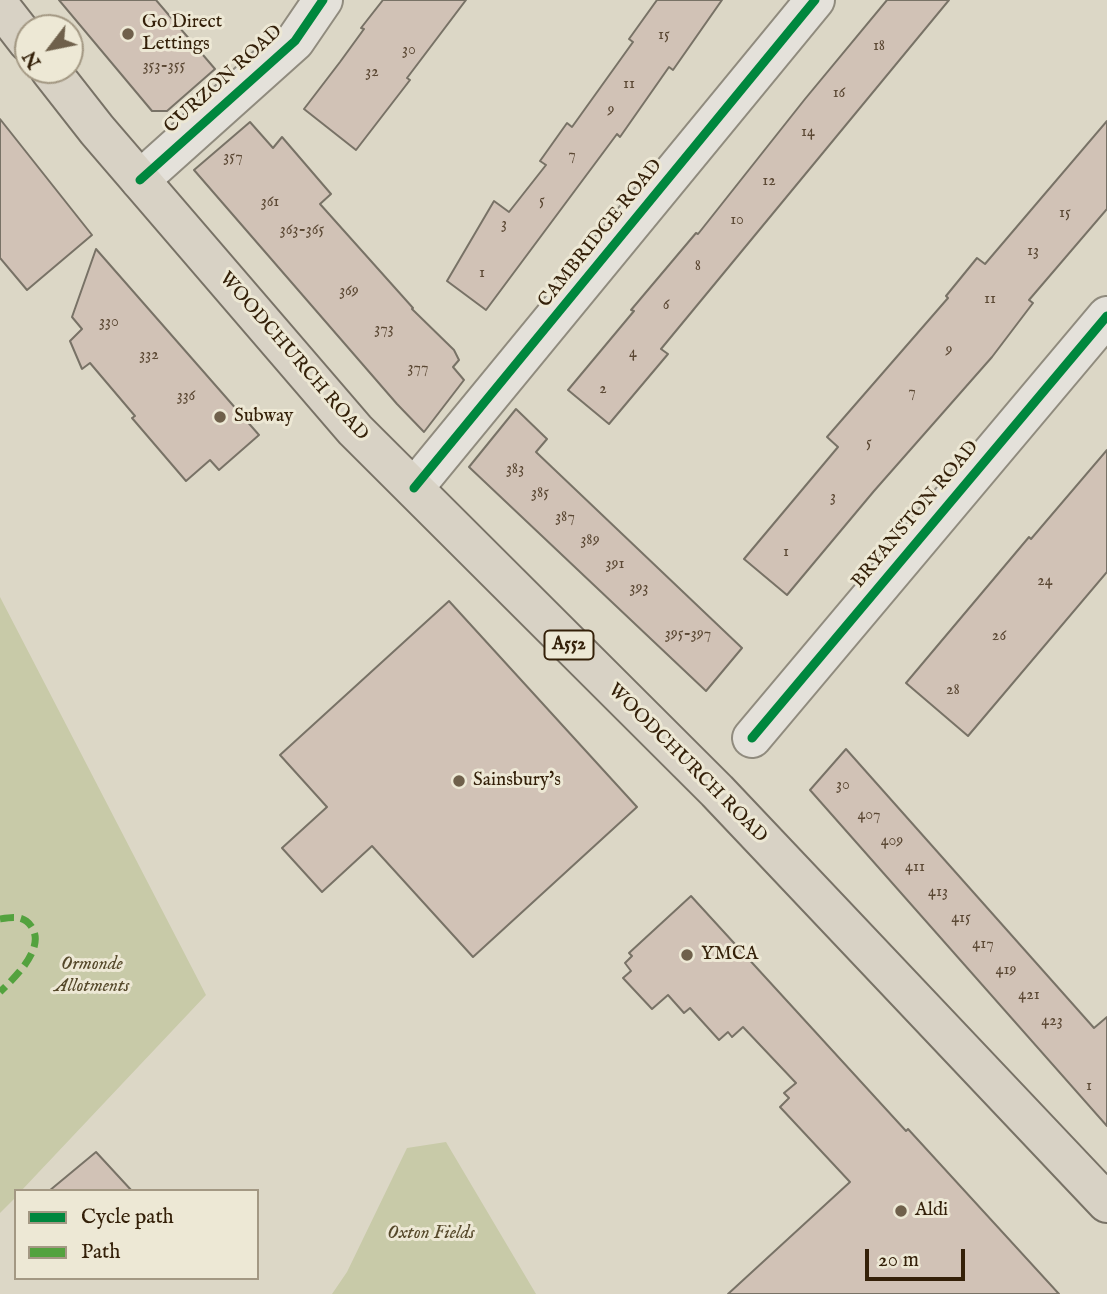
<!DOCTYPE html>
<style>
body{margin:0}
#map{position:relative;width:1107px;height:1294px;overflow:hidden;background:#dcd7c6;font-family:"IM FELL English",serif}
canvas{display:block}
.legend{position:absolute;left:14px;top:1189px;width:245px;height:91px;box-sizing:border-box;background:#ede8d5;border:2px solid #a39883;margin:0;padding:9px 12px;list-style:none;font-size:21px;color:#342009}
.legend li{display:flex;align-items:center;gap:14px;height:35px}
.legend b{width:35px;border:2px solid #a39883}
.north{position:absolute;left:14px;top:14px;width:70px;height:70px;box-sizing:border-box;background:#ede8d5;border:2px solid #a39883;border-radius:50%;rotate:238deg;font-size:19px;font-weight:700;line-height:28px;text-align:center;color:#342009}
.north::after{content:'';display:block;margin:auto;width:24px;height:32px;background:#6f604b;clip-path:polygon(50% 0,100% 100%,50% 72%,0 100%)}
.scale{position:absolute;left:865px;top:1249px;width:100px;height:32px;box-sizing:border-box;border:4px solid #342009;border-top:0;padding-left:9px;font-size:21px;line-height:24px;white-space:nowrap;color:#342009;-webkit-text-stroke:5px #ede8d5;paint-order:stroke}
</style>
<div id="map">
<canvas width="1107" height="1294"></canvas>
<ul class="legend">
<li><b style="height:9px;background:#00873e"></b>Cycle path</li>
<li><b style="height:9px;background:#53a23e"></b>Path</li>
</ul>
<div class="north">N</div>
<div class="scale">20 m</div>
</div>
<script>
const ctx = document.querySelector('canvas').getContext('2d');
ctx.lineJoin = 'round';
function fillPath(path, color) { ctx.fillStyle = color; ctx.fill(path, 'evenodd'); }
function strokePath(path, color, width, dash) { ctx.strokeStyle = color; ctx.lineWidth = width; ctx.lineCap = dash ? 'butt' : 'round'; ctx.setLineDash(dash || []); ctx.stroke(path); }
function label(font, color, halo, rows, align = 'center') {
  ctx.font = font + ' "IM FELL English",serif'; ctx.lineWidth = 6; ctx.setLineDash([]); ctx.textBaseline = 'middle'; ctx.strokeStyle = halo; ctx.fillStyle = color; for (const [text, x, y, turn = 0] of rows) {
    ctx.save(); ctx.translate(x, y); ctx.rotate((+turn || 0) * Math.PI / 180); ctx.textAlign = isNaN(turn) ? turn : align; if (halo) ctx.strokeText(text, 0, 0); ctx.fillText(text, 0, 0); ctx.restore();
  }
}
fillPath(new Path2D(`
 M 0,597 L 206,995 L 21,1191 L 16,1191 L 16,1197 L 0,1213 Z
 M 446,1142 L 536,1294 L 332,1294 L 347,1272 L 407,1148 Z`), '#c8caa8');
const building = new Path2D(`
 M 59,0 L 156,0 L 215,69 L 167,111 L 152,111 Z
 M 383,0 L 466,0 L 407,78 L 410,80 L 356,150 L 304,109 L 340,62 L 364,29 L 361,28 Z
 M 657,0 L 722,0 L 673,70 L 669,67 L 620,137 L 617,134 L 486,310 L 447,281 L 494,201 L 509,212 L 546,165 L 540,161 L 567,123 L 572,127 L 633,42 L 629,39 Z
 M 887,0 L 949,0 L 661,349 L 668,354 L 609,424 L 568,390 L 634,311 L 631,310 L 696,233 L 698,234 L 805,99 Z
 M 0,119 L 92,235 L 27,290 L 0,258 Z
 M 1107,121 L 1107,209 L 1029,300 L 1033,303 L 992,357 L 874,491 L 787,595 L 744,559 L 838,447 L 827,437 L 948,298 L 946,296 L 977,258 L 985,264 Z
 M 250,122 L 273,148 L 282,137 L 331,194 L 320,204 L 413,308 L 412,309 L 454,350 L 459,360 L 453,367 L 464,380 L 424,432 L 397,404 L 194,170 Z
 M 96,249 L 259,435 L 219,470 L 210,460 L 186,481 L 132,418 L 135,416 L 90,363 L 82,369 L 70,341 L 82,329 L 72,317 Z
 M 516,409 L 547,439 L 536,452 L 742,648 L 706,691 L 469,467 Z
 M 1107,450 L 1107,572 L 968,736 L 906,683 L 1029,537 L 1031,539 Z
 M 449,601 L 637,807 L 473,957 L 372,846 L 322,892 L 282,848 L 327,807 L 280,755 Z
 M 846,749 L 1094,1028 L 1107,1017 L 1107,1126 L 810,790 Z
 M 691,896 L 906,1131 L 908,1129 L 1059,1294 L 728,1294 L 850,1182 L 780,1107 L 789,1098 L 784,1093 L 796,1083 L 743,1027 L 732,1037 L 728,1032 L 719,1040 L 690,1008 L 684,1013 L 668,995 L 652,1009 L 623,978 L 631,971 L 625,963 L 632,956 L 629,953 Z
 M 96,1152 L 132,1191 L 49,1191 Z`);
fillPath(building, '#d1c2b6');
strokePath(building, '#787266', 2);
const minor = new Path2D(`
 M 140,180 L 295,41 L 323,0
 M 414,488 L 815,0
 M 752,738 L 1107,316`);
const highway = new Path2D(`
 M 0,6 L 28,42
 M 50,70 L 97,130 L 355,430 L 717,791 L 1107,1203`);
strokePath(minor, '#908b7e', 42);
strokePath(highway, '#787266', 42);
strokePath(minor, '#e4e1da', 38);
strokePath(highway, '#d8d2c5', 38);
strokePath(new Path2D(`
 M 0,919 C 12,917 23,915 31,926 C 47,948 14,978 0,992`), '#53a23e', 7, [14, 7]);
strokePath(new Path2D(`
 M 140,180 L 295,41 L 323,0
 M 414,488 L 815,0
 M 752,738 L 1107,316`), '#00873e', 9);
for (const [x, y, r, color] of [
 [128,34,7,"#6f604b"],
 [220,417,7,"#6f604b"],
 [459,781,7,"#6f604b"],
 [687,955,7,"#6f604b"],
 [901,1211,7,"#6f604b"]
]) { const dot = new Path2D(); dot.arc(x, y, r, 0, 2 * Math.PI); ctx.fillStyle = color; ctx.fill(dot); strokePath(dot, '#ede8d5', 2.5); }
label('16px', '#5b4834', null, [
 ["15",664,36],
 ["18",879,47],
 ["30",409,51],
 ["353-355",164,67],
 ["32",372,73],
 ["11",629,85],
 ["16",839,94],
 ["9",611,111],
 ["14",808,133],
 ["7",572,156],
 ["357",233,158],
 ["12",769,182],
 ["5",542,202],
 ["361",270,203],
 ["15",1065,214],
 ["10",737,221],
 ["3",504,225],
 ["363-365",302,231],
 ["13",1033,252],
 ["8",698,267],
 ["1",482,274],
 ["369",349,292],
 ["11",990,300],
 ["6",666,306],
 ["330",109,323],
 ["373",384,330],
 ["9",949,351],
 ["4",633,354],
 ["332",149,356],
 ["377",418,369],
 ["2",603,390],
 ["7",912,393],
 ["336",186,397],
 ["5",869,444],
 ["383",515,470],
 ["385",540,494],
 ["3",833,498],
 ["387",565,518],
 ["389",590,541],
 ["1",786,553],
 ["391",615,565],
 ["24",1045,582],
 ["393",639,589],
 ["395-397",688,635],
 ["26",999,637],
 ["28",953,691],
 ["30",843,786],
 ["407",869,816],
 ["409",892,842],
 ["411",915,868],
 ["413",938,893],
 ["415",961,919],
 ["417",983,945],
 ["419",1006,971],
 ["421",1029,996],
 ["423",1052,1022],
 ["1",1089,1087]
]);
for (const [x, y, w] of [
 [569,645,49]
]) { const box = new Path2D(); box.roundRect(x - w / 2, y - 14.5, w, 29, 5); ctx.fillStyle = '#ede8d5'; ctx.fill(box); strokePath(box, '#342009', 2); }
label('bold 18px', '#342009', null, [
 ["A552",569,645]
]);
label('19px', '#342009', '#ede8d5', [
 ["Go Direct",142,23],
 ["Lettings",142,45],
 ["Subway",234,417],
 ["Sainsbury's",473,781],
 ["YMCA",701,955],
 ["Aldi",915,1211]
], 'left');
label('19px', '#342009', '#ede8d5', [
 ["CURZON ROAD",224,80,-42],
 ["CAMBRIDGE ROAD",601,234,-51],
 ["WOODCHURCH ROAD",293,357,49],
 ["BRYANSTON ROAD",916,515,-50],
 ["WOODCHURCH ROAD",687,764,45]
]);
label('italic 19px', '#55482a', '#ede8d5', [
 ["Ormonde",92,965],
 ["Allotments",92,987],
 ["Oxton Fields",431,1234]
]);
</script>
